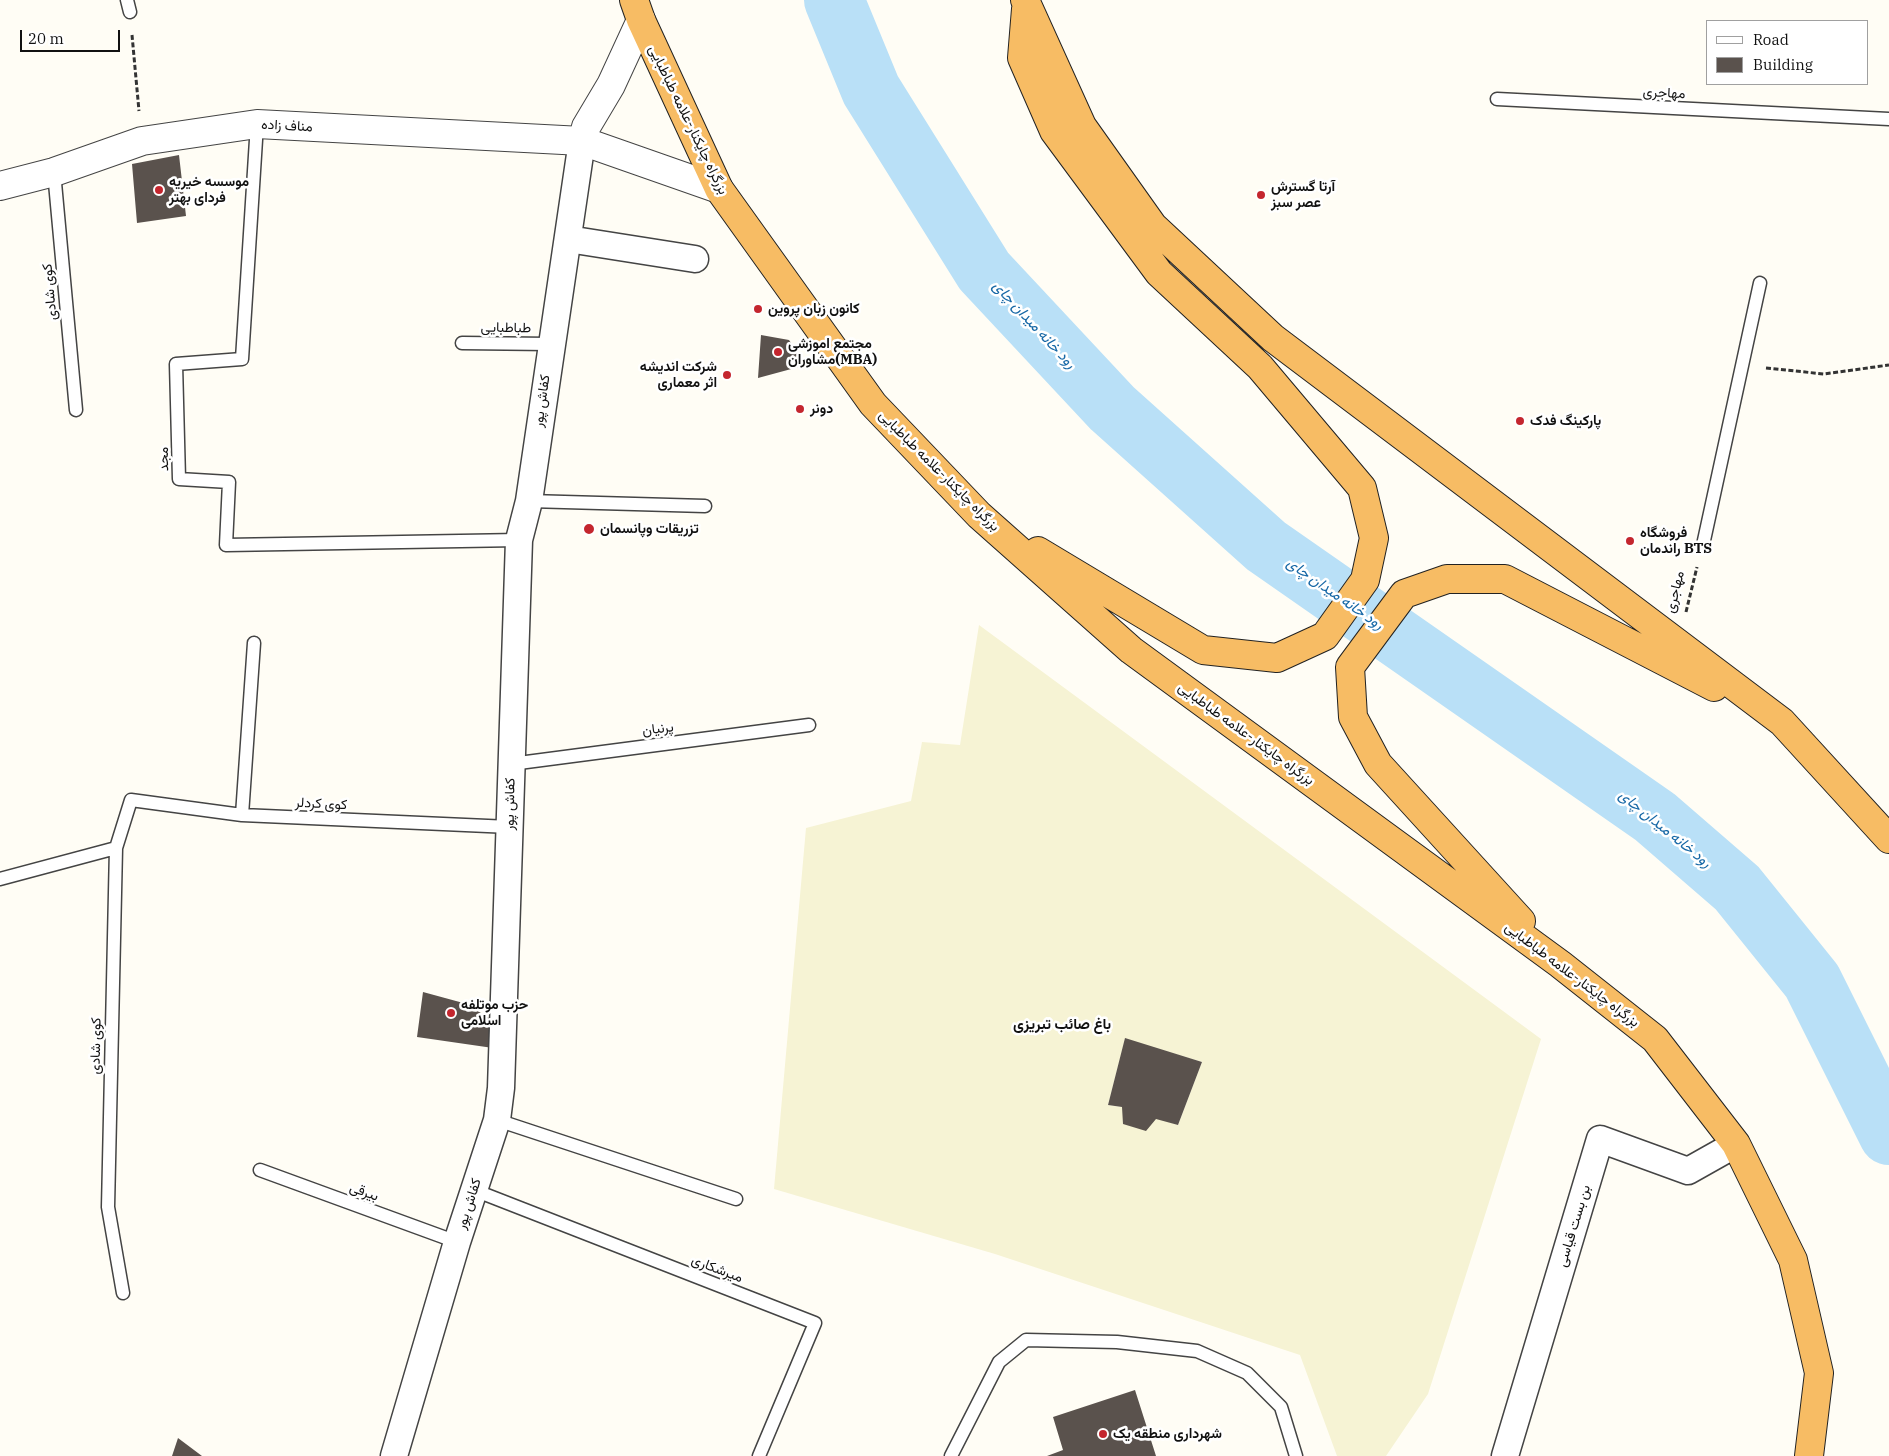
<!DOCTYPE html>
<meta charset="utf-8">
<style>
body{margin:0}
#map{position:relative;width:1889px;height:1456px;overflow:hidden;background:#fffdf5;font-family:"IBM Plex Serif",serif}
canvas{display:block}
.legend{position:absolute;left:1706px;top:20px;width:162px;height:65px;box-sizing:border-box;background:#fff;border:1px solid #a0a0a0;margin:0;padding:6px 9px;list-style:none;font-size:15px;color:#111}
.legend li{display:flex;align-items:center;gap:10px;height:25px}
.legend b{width:25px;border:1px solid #a0a0a0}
.scale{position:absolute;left:20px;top:30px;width:100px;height:22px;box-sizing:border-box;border:2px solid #111;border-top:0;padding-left:6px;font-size:15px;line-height:18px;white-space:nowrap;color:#111;-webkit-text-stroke:4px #fff;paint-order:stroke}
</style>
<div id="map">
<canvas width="1889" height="1456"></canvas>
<ul class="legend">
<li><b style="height:6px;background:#fff"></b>Road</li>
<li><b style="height:14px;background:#5a524d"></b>Building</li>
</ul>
<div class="scale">20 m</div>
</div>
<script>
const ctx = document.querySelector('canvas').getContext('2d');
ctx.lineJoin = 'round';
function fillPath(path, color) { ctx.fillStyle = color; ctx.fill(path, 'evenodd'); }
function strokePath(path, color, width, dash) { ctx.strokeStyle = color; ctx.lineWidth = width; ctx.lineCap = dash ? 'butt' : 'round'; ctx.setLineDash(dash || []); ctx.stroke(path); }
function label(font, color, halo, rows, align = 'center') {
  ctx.font = font + ' "IBM Plex Serif",Vazirmatn,serif'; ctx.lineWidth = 5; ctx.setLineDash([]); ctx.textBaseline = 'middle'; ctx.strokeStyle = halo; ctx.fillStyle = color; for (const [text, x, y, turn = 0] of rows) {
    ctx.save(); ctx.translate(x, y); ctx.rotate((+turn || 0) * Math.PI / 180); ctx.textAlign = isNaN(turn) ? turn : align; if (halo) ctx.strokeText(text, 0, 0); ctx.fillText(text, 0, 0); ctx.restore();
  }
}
fillPath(new Path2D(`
 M 979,625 L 1541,1039 L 1428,1394 L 1386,1456 L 1337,1456 L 1300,1355 L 995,1254 L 774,1189 L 806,828 L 911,801 L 922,742 L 960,745 ZM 1125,1039 L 1202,1062 L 1178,1125 L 1122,1107 L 1108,1105 Z`), '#f6f3d4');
strokePath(new Path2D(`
 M 834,0 L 871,90 L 984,271 L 1112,408 L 1266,546 L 1655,817 L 1737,888 L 1812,981 L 1889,1135`), '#b9e0f7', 60);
fillPath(new Path2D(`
 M 179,155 L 186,216 L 137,223 L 132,164 Z
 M 761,335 L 789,340 L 806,365 L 758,378 Z
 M 423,992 L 467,1004 L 495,1022 L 493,1048 L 417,1037 Z
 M 1125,1038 L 1202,1062 L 1178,1125 L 1156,1119 L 1146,1131 L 1123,1124 L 1122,1107 L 1108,1105 Z
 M 1135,1390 L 1156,1456 L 1047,1456 L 1063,1450 L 1053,1417 Z
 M 178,1438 L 202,1456 L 172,1456 Z`), '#5a524d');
const service = new Path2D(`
 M 127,0 L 130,12
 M 1497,99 L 1889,119
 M 257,124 L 242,359 L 176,364 L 179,479 L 229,482 L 226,545 L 519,540
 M 54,172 L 76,410
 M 462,343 L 550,344
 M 529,501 L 705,506
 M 1703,545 L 1760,283
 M 511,764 L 809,725
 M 242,815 L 254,643
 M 0,879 L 116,848
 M 497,1120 L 736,1199
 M 260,1170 L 457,1242
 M 474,1190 L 815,1323 L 759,1456
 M 123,1293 L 108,1207 L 116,848 L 131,800 L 242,815 L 510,827
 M 951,1456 L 999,1362 L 1026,1340 L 1117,1342 L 1197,1351 L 1247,1373 L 1281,1407 L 1296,1456`);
const minor = new Path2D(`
 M 568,239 L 695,259
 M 394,1456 L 457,1242 L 497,1120 L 501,1088 L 519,540 L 529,501 L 582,141
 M 1505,1456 L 1600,1139 L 1688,1171 L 1736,1144`);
const tertiary = new Path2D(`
 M 641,20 L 611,85 L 586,127 L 582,141 L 719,189
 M 0,186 L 54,172 L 142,141 L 257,124 L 582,141`);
const trunk = new Path2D(`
 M 634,0 L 641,20 L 719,189 L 873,404 L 979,515 L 1131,650 L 1560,964 L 1655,1039 L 1736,1144 L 1793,1260 L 1819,1373 L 1809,1456
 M 1025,0 L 1082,126 L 1153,226 L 1273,338 L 1782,722 L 1889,839
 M 1026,9 L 1022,58 L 1054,131 L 1159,273 L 1260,367 L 1362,488 L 1374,538 L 1365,580 L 1325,636 L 1277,658 L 1203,650 L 1038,551
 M 1521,921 L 1378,764 L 1353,717 L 1350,667 L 1404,594 L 1447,579 L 1505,579 L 1714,687`);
strokePath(service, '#444', 15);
strokePath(minor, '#444', 29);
strokePath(tertiary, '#444', 30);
strokePath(trunk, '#222', 30);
strokePath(new Path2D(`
 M 132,35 L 139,111
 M 1766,368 L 1824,374 L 1889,365
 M 1686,612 L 1697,567`), '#333', 3, [5, 2.5]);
strokePath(service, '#fff', 12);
strokePath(minor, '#fff', 26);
strokePath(tertiary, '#fff', 28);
strokePath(trunk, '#f7bc64', 28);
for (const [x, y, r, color] of [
 [159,190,5,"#c4262e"],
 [1261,195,5,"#c4262e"],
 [758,309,5,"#c4262e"],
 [778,352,5,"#c4262e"],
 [727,375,5,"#c4262e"],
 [800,409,5,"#c4262e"],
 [1520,421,5,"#c4262e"],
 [589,529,6,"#c4262e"],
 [1630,541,5,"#c4262e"],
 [451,1013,5,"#c4262e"],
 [1103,1434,5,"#c4262e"]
]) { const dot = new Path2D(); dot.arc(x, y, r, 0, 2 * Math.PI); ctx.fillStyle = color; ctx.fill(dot); strokePath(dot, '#fff', 2); }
label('14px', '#111', '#fff', [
 ["مهاجری",1664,93,3],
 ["بزرگراه چایکنار-علامه طباطبایی",688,120,64],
 ["مناف زاده",287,126,3],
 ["کوی شادی",50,292,-95],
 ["طباطبایی",506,328,1],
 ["کفاش پور",542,401,-82],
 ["مجد",164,459,-91],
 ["بزرگراه چایکنار-علامه طباطبایی",939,471,45],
 ["مهاجری",1675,592,-76],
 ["پرنیان",658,729,-7],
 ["بزرگراه چایکنار-علامه طباطبایی",1246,734,36],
 ["کوی کردلر",321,804,3],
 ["کفاش پور",510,804,-89],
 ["بزرگراه چایکنار-علامه طباطبایی",1572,975,37],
 ["کوی شادی",96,1046,-89],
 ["بیرقی",364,1192,20],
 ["کفاش پور",469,1204,-72],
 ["بن بست قیاسی",1574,1226,-73],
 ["میرشکاری",717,1269,21]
]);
label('bold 14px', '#111', '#fff', [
 ["موسسه خیریه",169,182],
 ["فردای بهتر",169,198],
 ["آرتا گسترش",1271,187],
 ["عصر سبز",1271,203],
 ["کانون زبان پروین",768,309],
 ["مجتمع اموزشی",788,344],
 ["مشاوران(MBA)",788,360],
 ["شرکت اندیشه",717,367,"right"],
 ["اثر معماری",717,383,"right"],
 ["دونر",810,409],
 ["پارکینگ فدک",1530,421],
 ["تزریقات وپانسمان",600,529],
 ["فروشگاه",1640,533],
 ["راندمان BTS",1640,549],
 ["حزب موتلفه",461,1005],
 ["اسلامی",461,1021],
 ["شهرداری منطقه یک",1113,1434]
], 'left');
label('italic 15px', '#1768a6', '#fff', [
 ["رود خانه میدان چای",1034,325,47],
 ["رود خانه میدان چای",1335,594,35],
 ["رود خانه میدان چای",1665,829,39]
]);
label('bold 15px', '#111', '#fff', [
 ["باغ صائب تبریزی",1062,1025]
]);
</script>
